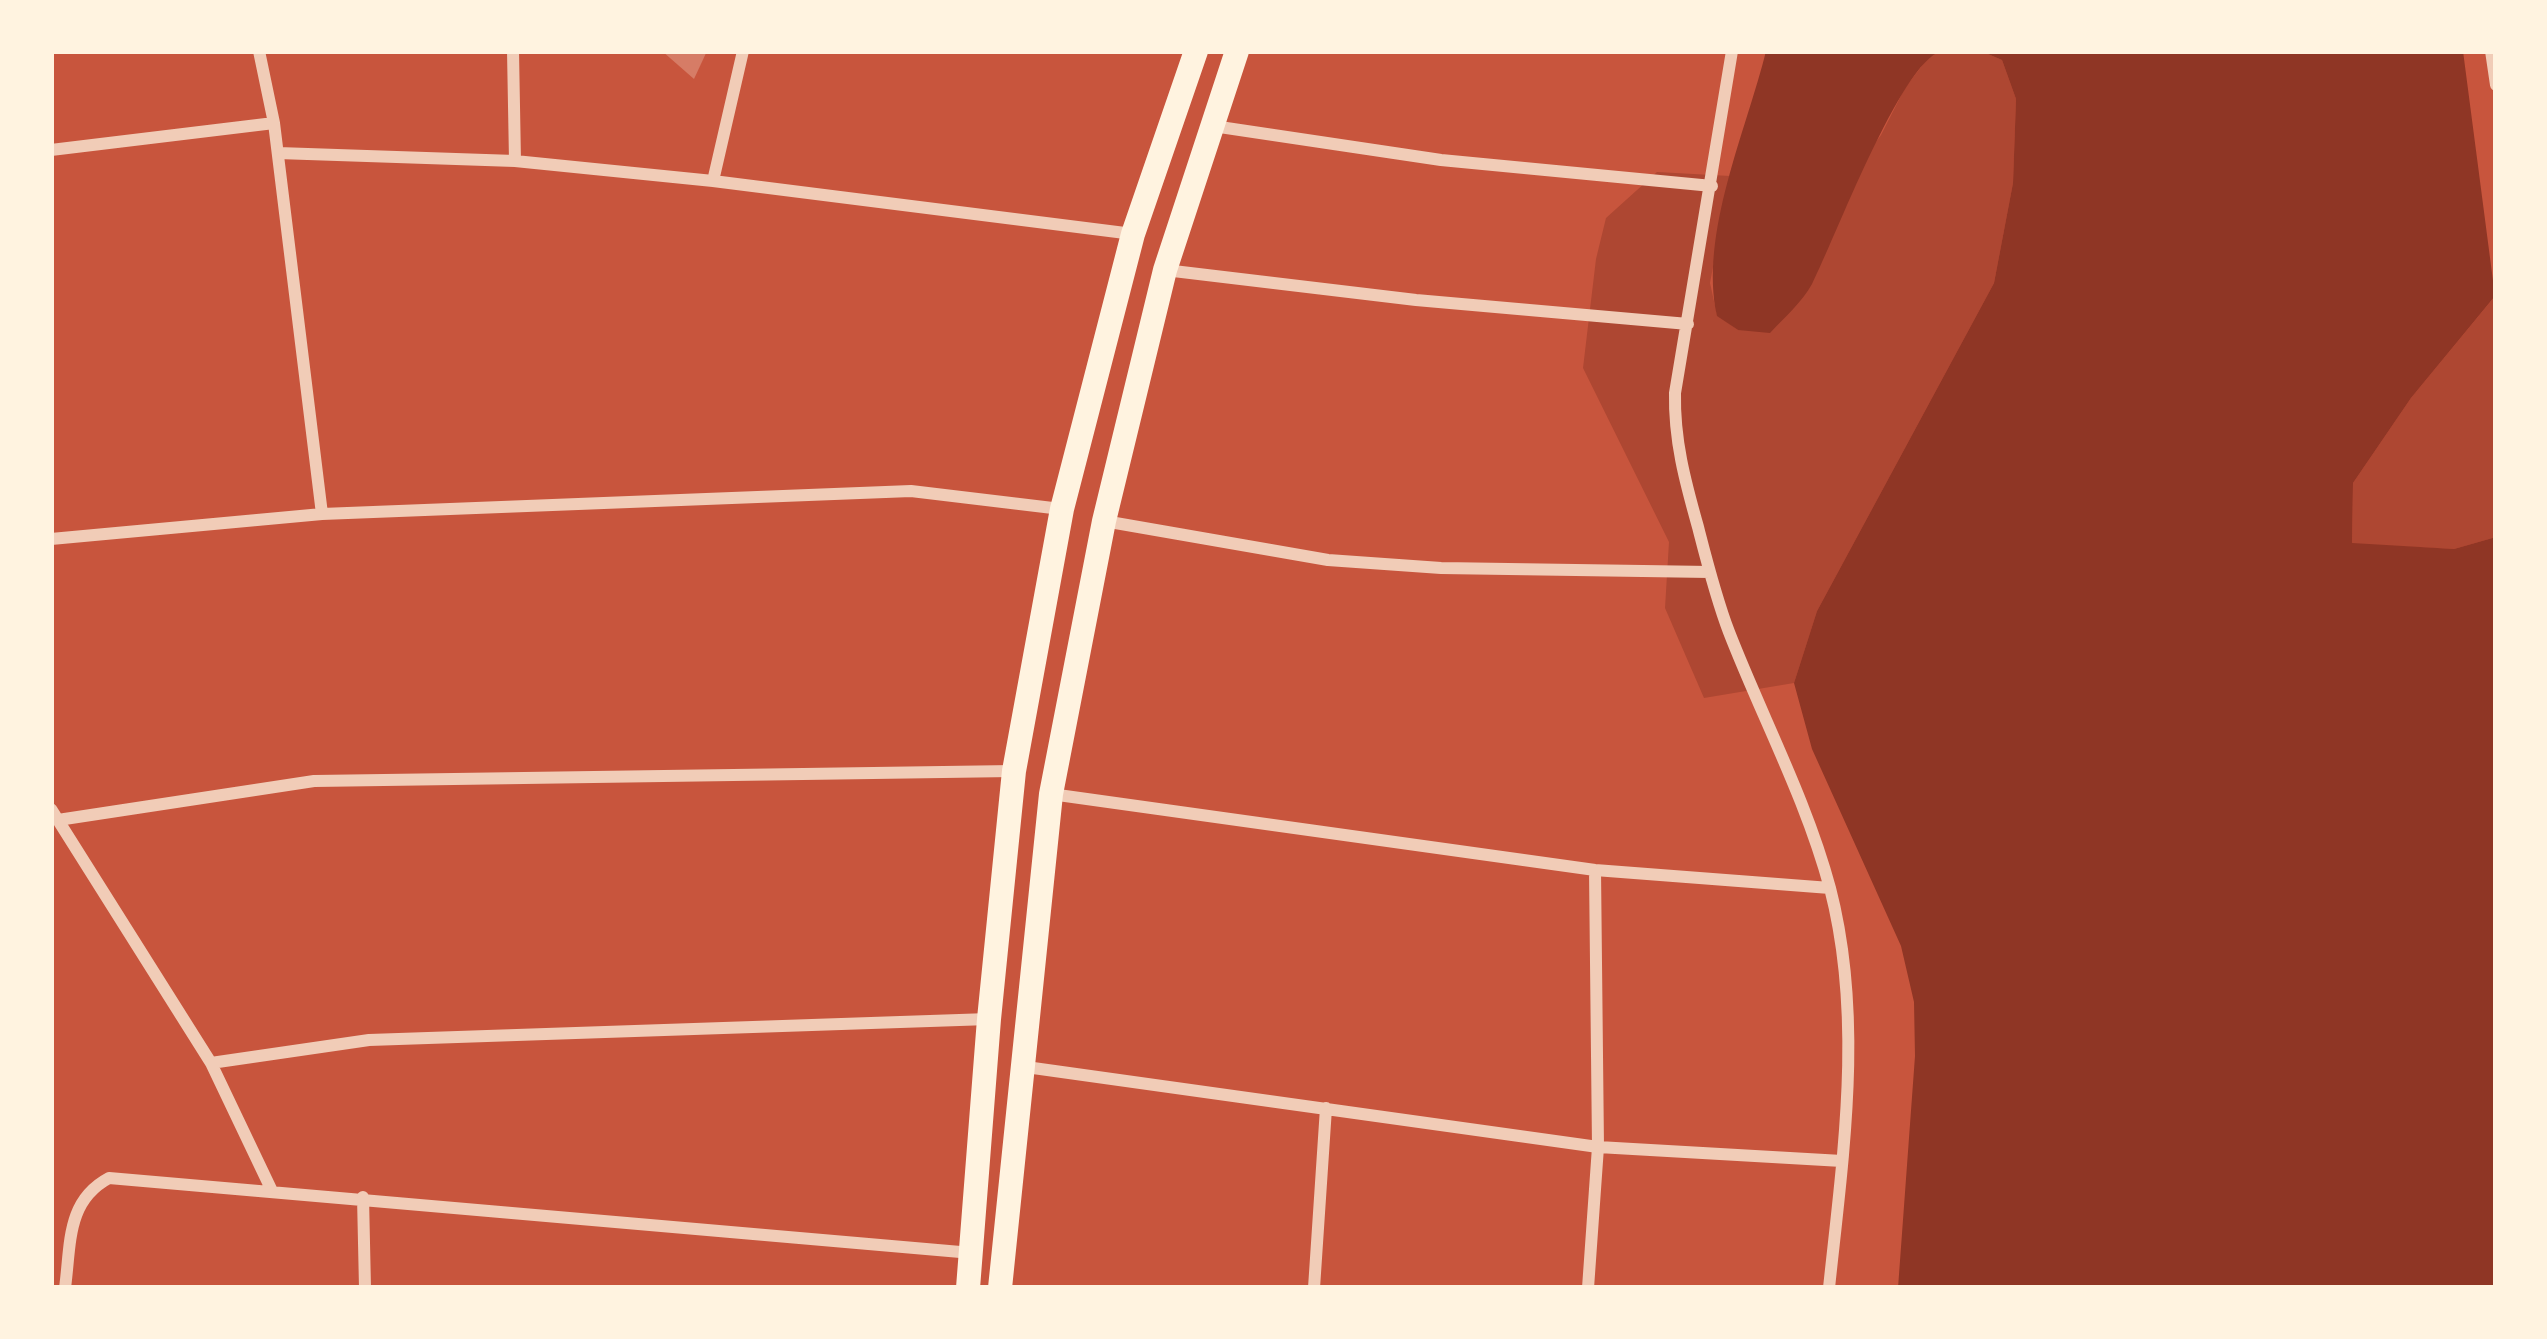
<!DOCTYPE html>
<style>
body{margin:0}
#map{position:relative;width:2547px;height:1339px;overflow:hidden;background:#c8553d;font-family:Merriweather,serif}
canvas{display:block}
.frame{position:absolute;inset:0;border:54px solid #fff3e0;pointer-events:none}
</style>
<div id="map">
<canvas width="2547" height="1339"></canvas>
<div class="frame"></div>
</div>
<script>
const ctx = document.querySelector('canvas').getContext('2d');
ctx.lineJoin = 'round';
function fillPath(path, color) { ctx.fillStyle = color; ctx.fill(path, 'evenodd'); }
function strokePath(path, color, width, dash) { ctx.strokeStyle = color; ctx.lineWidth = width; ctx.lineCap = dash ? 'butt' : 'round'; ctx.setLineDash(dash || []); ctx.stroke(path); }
fillPath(new Path2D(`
 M 1941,51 L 1981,51 L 2002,60 L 2016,99 L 2013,183 L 1994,283 L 1817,611 L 1794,683 L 1704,698 L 1665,608 L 1669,542 L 1583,368 L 1596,259 L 1606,218 L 1657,172 L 1730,176 L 1710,283 L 1717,315 L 1738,330 L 1881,135 L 1905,88 L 1931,54 Z
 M 2496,295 L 2496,537 L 2454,549 L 2352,544 L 2353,483 L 2411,398 Z`), '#ae4732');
fillPath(new Path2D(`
 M 1766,51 L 1941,51 C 1900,64 1835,239 1812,284 C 1802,302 1784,318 1770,333 L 1738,330 L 1717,316 C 1699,234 1746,132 1766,51 Z
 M 1981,51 L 2463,51 L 2495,296 L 2411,398 L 2353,483 L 2352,543 L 2454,549 L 2496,537 L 2496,1288 L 1898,1288 L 1915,1056 L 1914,1002 L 1901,946 L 1812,749 L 1794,683 L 1817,611 L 1994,283 L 2013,183 L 2016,99 L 2002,60 Z`), '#8f3625');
fillPath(new Path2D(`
 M 662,51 L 707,51 L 694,79 Z`), '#d67c66');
strokePath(new Path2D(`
 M 259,51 L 274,123 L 322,514
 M 513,51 L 515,161
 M 1732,51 L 1675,393 C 1674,440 1685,481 1698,527 C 1707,562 1716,598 1729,632 C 1762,717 1806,799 1830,888 C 1864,1019 1843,1155 1829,1288
 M 2491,51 L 2496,85
 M 1213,126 L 1441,160 L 1712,186
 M 51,150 L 274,123
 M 278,153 L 515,161 L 713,181 L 1133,234
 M 713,181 L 743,51
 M 1165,270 L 1416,300 L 1688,324
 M 1104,521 L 1328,560 L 1441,568 L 1710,572
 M 51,539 L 322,514 L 911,491 L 1061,509
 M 1051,794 L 1595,870 L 1830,888
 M 51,809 L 211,1063 L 272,1191
 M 58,820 L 314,781 L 1013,771
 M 211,1063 L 369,1040 L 989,1019
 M 1026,1067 L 1598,1147 L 1842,1161
 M 363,1197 L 365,1288
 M 65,1288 C 71,1244 66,1201 109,1178 L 972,1253
 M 1314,1288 L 1326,1108
 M 1588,1288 L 1598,1147 L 1595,870`), '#f1ccb7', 12);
strokePath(new Path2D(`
 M 968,1288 L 989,1019 L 1014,771 L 1062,509 L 1133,234 L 1196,51
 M 1000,1288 L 1051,794 L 1104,521 L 1165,270 L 1237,51`), '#fff3e0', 24);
</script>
